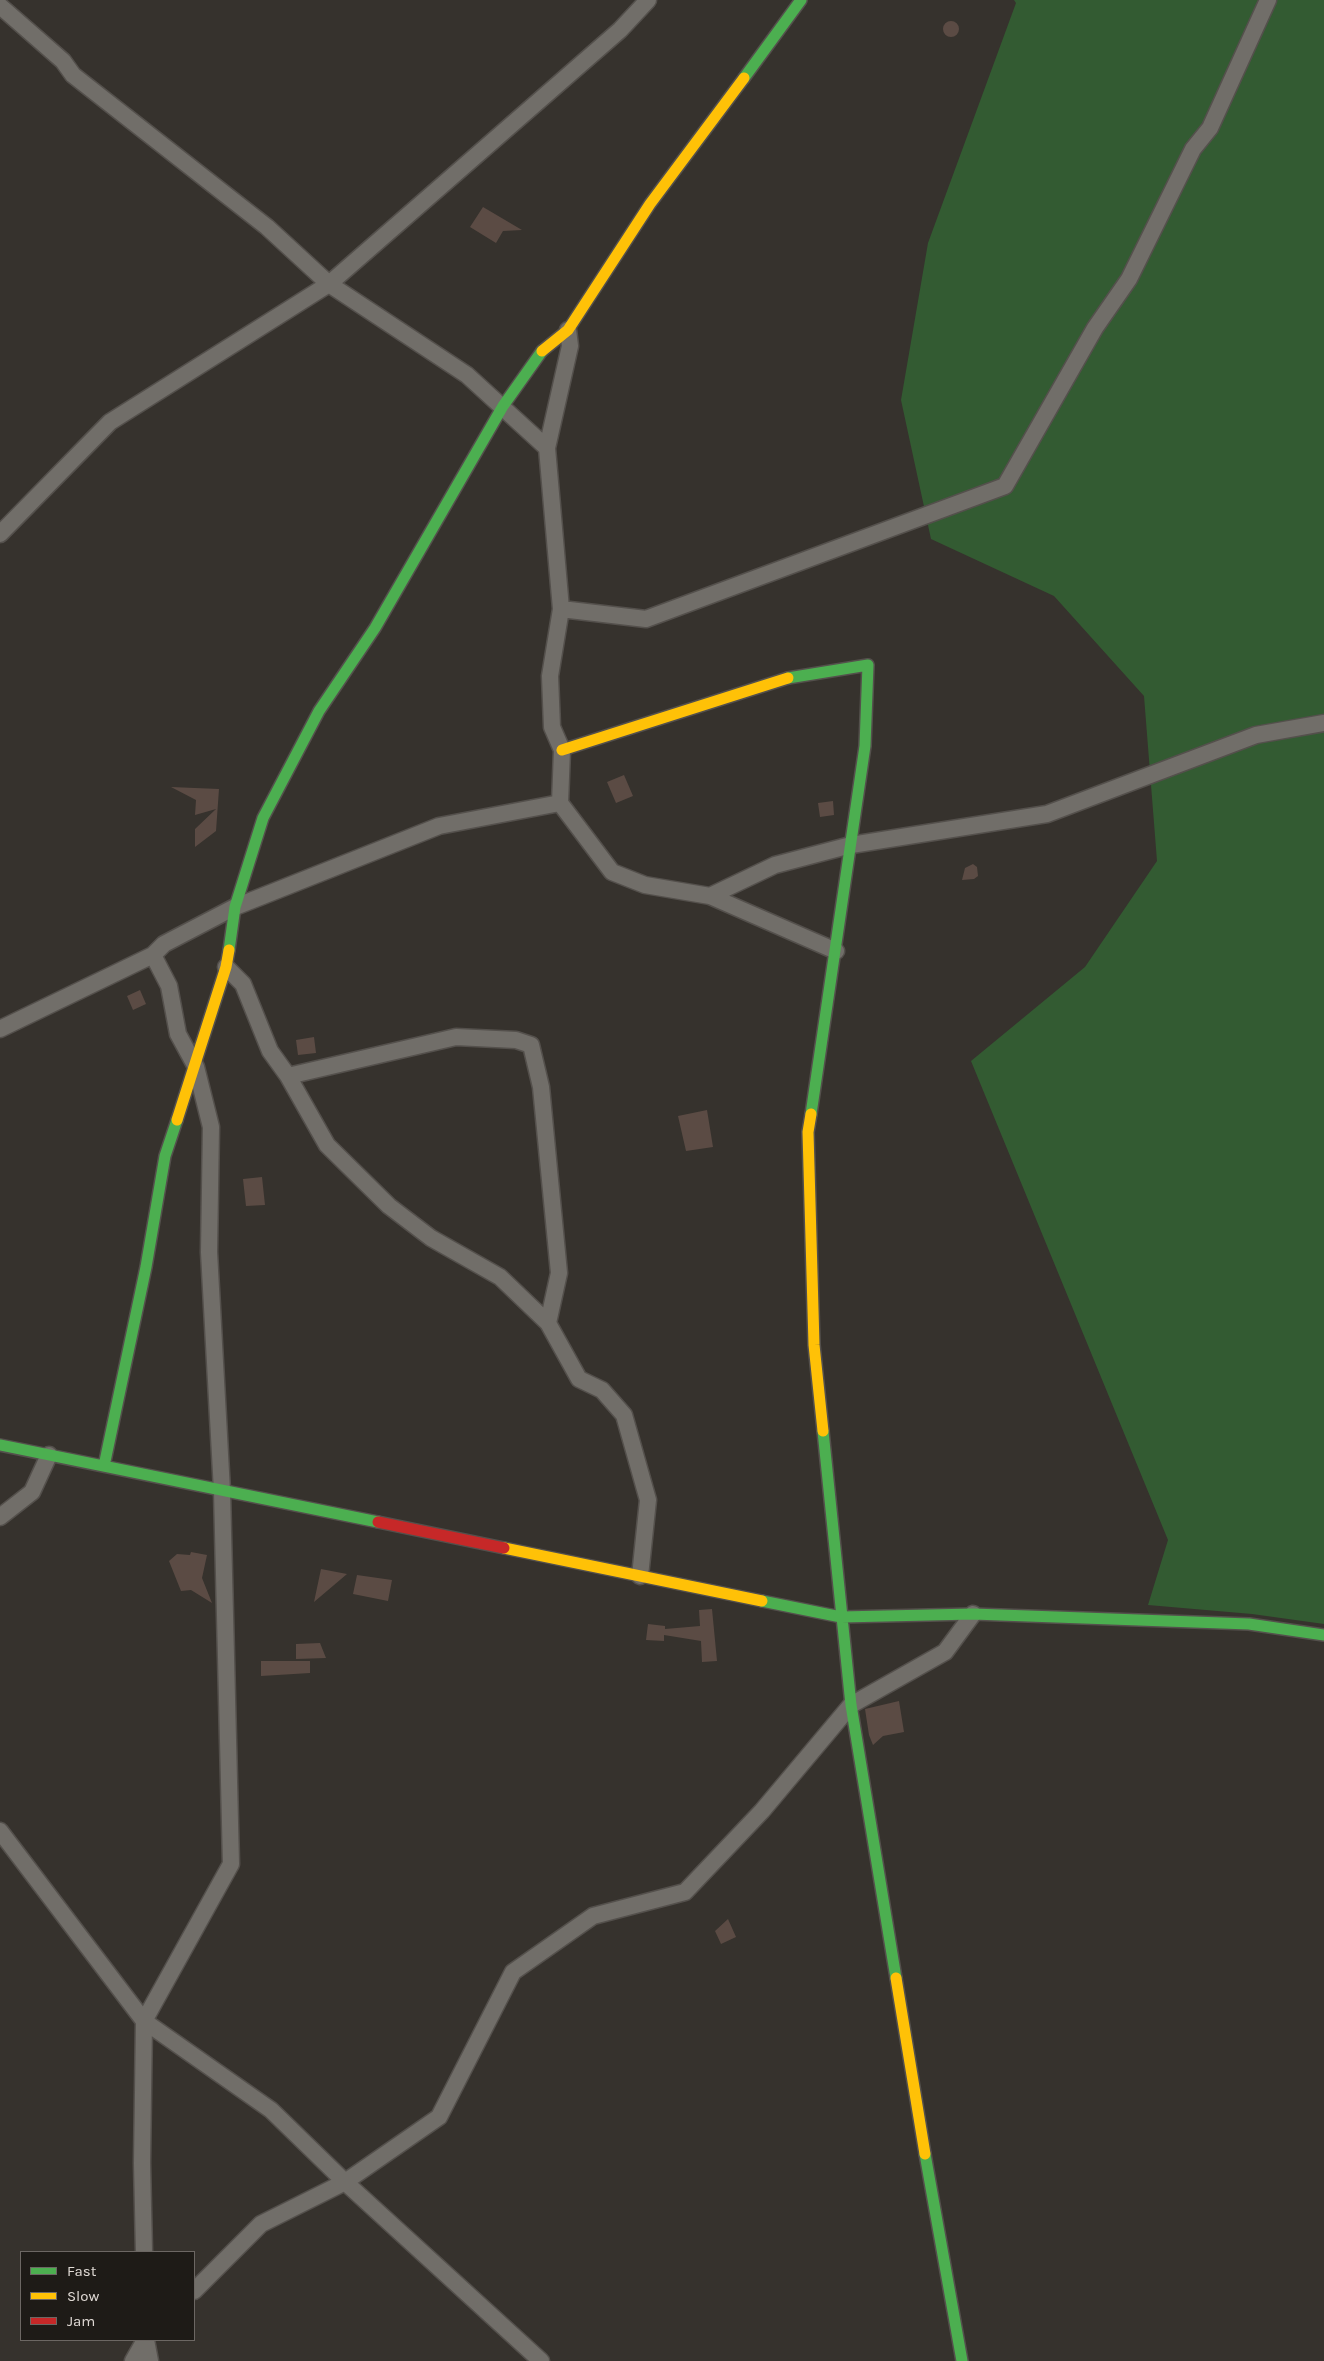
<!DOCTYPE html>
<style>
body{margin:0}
#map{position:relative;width:1324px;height:2361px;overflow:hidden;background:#36322d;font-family:Karla,sans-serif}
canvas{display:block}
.legend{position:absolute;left:20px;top:2251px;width:175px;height:90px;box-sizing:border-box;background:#1e1b17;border:1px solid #6c6763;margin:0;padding:6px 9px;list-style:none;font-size:15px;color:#e0dad5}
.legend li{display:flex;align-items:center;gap:10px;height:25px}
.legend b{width:25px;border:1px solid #6c6763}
</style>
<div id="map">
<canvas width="1324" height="2361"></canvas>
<ul class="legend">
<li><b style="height:6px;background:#4caf50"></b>Fast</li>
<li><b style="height:6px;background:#ffc107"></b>Slow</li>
<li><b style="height:6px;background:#c62828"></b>Jam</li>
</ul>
</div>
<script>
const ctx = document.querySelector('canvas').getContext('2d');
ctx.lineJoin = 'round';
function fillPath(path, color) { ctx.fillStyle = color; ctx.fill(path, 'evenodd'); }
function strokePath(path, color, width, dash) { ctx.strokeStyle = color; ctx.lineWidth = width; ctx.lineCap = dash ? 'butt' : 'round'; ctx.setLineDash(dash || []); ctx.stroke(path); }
fillPath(new Path2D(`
 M 1014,0 L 1324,0 L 1324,1624 L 1252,1614 L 1148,1605 L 1168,1540 L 971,1061 L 1085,967 L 1157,861 L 1144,696 L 1054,596 L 931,539 L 901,400 L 928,243 L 1016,3 Z`), '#335b32');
fillPath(new Path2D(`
 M943 29a8 8 0 1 1 16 0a8 8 0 1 1-16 0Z
 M 483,207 L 522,230 L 503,231 L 496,243 L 470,227 Z
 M 624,775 L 633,796 L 616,803 L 607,782 Z
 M 171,787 L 219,789 L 216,831 L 195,847 L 195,829 L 216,809 L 195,815 L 196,800 Z
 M 833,801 L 834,815 L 820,817 L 818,803 Z
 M 973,864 L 977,867 L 978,876 L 974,879 L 962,880 L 965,868 Z
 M 140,990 L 146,1004 L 133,1010 L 127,996 Z
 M 314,1037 L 316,1053 L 298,1055 L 296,1040 Z
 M 707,1110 L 713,1147 L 686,1151 L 678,1116 Z
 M 262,1177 L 265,1205 L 246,1206 L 243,1179 Z
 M 191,1552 L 207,1555 L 202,1578 L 212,1603 L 191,1590 L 181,1591 L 169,1561 L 177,1554 L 190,1555 Z
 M 321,1569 L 347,1574 L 314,1602 Z
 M 357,1575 L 392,1580 L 388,1601 L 353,1594 Z
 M 712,1609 L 717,1661 L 702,1662 L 701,1641 L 664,1635 L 664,1641 L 646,1640 L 648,1624 L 665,1626 L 665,1629 L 700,1626 L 699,1610 Z
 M 320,1643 L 326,1658 L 296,1659 L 296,1644 Z
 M 261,1661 L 310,1661 L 310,1673 L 261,1676 Z
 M 899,1701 L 904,1732 L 883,1736 L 873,1745 L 869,1735 L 865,1709 Z
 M 728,1919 L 736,1937 L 721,1944 L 715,1931 Z`), '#5b4b44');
const street = new Path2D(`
 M 0,6 L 63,61 L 73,75 L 267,227 L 329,284 L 467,375 L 547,448
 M 568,330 L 570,346 L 547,448 L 561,609 L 550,676 L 552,727 L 562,750 L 560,803 L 612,872 L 645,885 L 710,896 L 836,951
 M 0,534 L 110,422 L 329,284 L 620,30 L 648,0
 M 561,609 L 646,619 L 1005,486 L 1095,328 L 1129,279 L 1193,149 L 1210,128 L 1268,0
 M 710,896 L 775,865 L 851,845 L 1047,814 L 1256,735 L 1324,723
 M 226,967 L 243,984 L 270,1051 L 288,1076 L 327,1145 L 389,1206 L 431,1238 L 500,1277 L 548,1323 L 579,1379 L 602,1390 L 624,1415 L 648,1500 L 640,1576
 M 0,1029 L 153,955 L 164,944 L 235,907 L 439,826 L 560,803
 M 288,1076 L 456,1037 L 516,1040 L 531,1045 L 541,1087 L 559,1273 L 548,1323
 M 0,1517 L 32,1492 L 49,1455
 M 0,1831 L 144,2021 L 271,2110 L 345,2182 L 541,2361
 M 144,2252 L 142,2163 L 144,2021 L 231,1864 L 222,1491 L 209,1252 L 211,1127 L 196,1067 L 178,1034 L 169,986 L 153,955
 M 194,2291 L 261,2224 L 345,2182 L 439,2117 L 513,1972 L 593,1916 L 685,1892 L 762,1811 L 851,1705 L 945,1652 L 973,1614
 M 146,2340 L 150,2361
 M 133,2361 L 145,2340`);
const fast = new Path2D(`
 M 744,78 L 801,0
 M 788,678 L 868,665 L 865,746 L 811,1114
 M 229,950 L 235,907 L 263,818 L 319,711 L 375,628 L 503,406 L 542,351
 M 823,1431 L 851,1705 L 896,1978
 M 0,1445 L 378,1522
 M 104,1466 L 146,1267 L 165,1156 L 177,1120
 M 762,1601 L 841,1617 L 973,1614 L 1249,1624 L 1324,1635
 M 925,2154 L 962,2361`);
const slow = new Path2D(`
 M 542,351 L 568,330 L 650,204 L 744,78
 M 562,750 L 788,678
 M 811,1114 L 808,1132 L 814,1345 L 823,1431
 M 177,1120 L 226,967 L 229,950
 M 504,1548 L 762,1601
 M 896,1978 L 925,2154`);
const jam = new Path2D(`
 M 378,1522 L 504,1548`);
strokePath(street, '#54504c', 19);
strokePath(fast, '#54504c', 14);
strokePath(slow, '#54504c', 14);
strokePath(jam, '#54504c', 14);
strokePath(street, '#716e69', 16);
strokePath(fast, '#4caf50', 11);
strokePath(slow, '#ffc107', 11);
strokePath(jam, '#c62828', 11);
</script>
